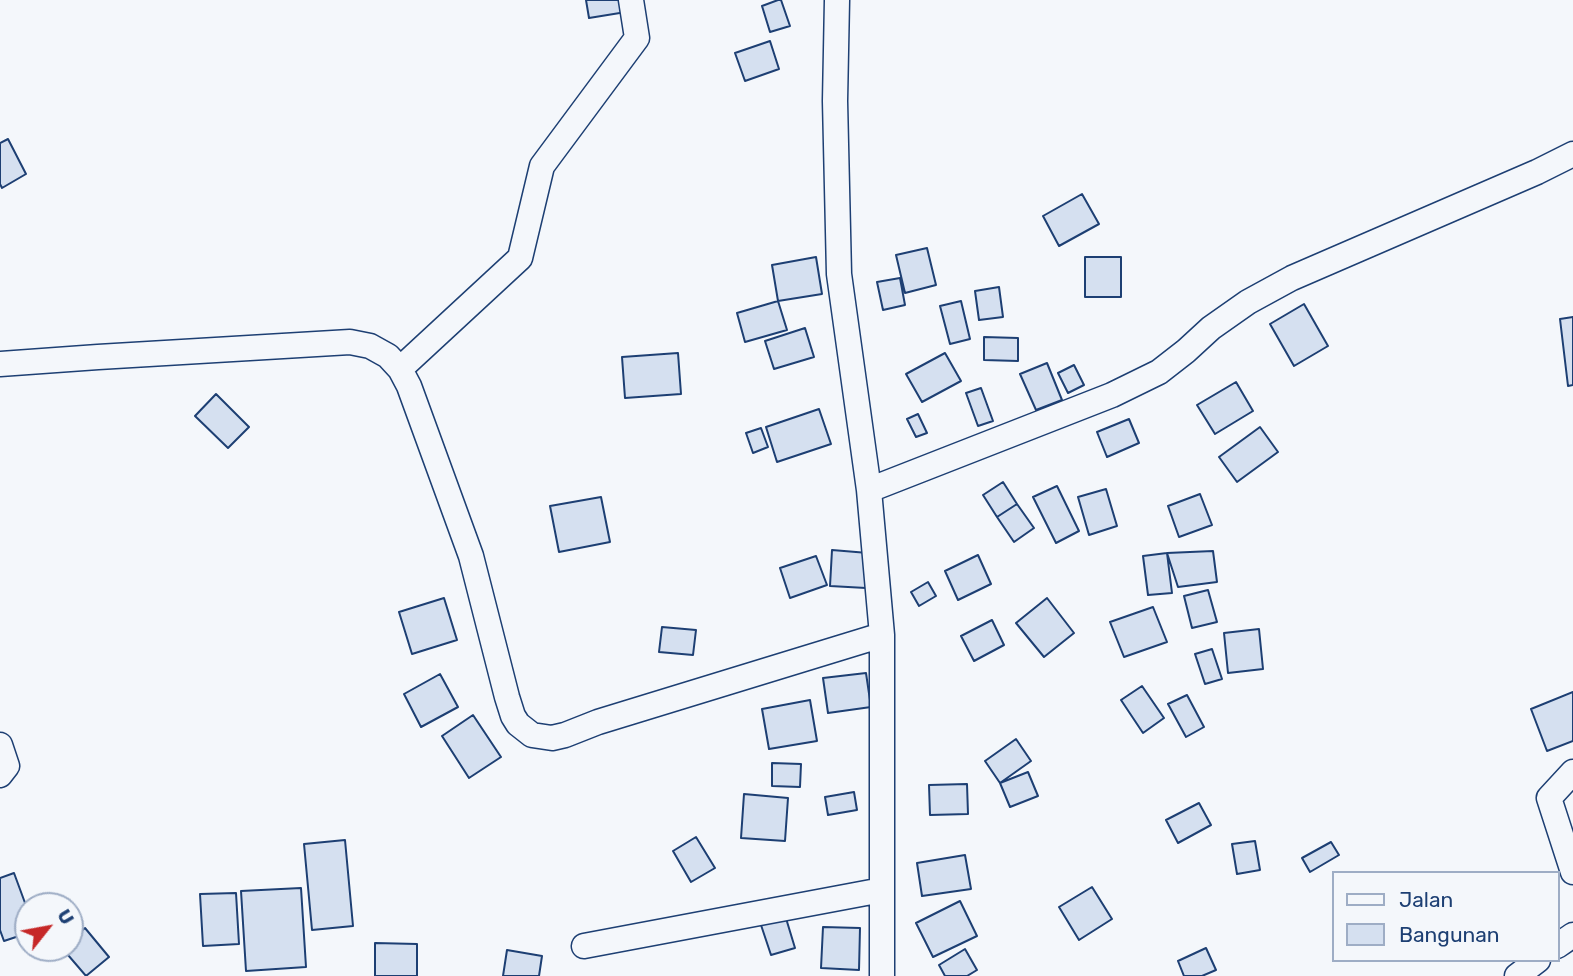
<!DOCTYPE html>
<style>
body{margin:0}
#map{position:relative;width:1573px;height:976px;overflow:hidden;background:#f4f7fb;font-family:Rubik,sans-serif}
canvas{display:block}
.legend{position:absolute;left:1332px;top:871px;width:228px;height:91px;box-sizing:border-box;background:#f4f7fb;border:2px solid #9eadc5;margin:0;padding:9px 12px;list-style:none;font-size:21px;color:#1d3f73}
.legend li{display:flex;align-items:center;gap:14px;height:35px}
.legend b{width:35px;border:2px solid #9eadc5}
.north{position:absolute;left:14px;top:892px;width:70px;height:70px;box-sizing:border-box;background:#f4f7fb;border:2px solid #9eadc5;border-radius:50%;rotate:59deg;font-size:19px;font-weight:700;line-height:28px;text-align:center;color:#1d3f73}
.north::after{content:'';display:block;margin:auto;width:24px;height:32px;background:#c62828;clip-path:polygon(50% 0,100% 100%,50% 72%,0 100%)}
</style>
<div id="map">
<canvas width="1573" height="976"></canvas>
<ul class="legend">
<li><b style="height:9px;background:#f4f7fb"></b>Jalan</li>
<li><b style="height:19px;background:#d5e0f0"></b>Bangunan</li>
</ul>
<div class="north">U</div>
</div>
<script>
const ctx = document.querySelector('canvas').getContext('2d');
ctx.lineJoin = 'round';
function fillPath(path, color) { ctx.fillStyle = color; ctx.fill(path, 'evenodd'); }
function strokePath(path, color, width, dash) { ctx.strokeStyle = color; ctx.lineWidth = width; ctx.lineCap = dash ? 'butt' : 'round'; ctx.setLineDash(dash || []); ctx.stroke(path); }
const building = new Path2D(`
 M 586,0 L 624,0 L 626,12 L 589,18 Z
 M 778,0 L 781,0 L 790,26 L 770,32 L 762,6 Z
 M 770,41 L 779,69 L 745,81 L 735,53 Z
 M 8,139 L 26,174 L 2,188 L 0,184 L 0,143 Z
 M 1082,194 L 1099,224 L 1059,246 L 1043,216 Z
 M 927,248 L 936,285 L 905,293 L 896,255 Z
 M 816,257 L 822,294 L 778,301 L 772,265 Z
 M 1085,257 L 1121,257 L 1121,297 L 1085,297 Z
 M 900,278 L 905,305 L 883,310 L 877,282 Z
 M 999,287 L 1003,317 L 979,320 L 975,291 Z
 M 778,301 L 787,330 L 745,342 L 737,313 Z
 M 961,301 L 970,339 L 950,344 L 940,306 Z
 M 1304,304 L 1328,346 L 1294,366 L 1270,324 Z
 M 1573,317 L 1573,385 L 1568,386 L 1560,319 Z
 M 805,328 L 814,357 L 774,369 L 765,341 Z
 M 984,337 L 1018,338 L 1018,361 L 984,360 Z
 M 678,353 L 681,394 L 625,398 L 622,357 Z
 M 945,353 L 961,381 L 922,402 L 906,374 Z
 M 1047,363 L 1062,400 L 1036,410 L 1020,374 Z
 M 1074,365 L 1084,385 L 1068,393 L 1058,373 Z
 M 1236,382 L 1253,411 L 1215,434 L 1197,405 Z
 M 981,388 L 993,421 L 978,426 L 966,393 Z
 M 216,394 L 249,427 L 228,448 L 195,416 Z
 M 819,409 L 831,444 L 777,462 L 766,427 Z
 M 918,414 L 927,433 L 916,437 L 907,419 Z
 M 1129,419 L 1139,443 L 1107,457 L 1097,432 Z
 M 1260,427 L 1278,452 L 1237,482 L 1219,457 Z
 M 761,428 L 768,447 L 753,453 L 746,433 Z
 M 1003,482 L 1017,504 L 997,517 L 983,495 Z
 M 1057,486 L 1079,531 L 1056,543 L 1033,497 Z
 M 1106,489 L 1117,526 L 1089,535 L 1078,497 Z
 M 1200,494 L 1212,525 L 1179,537 L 1168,506 Z
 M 601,497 L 610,542 L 559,552 L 550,506 Z
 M 1017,504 L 1034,528 L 1014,542 L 997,517 Z
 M 832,550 L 868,553 L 866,588 L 830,586 Z
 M 1213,551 L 1217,582 L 1178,587 L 1167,553 Z
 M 1167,553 L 1172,593 L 1148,595 L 1143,556 Z
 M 978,555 L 991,584 L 958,600 L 945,571 Z
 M 816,556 L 827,585 L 790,598 L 780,568 Z
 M 928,582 L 936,596 L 919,606 L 911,592 Z
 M 1208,590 L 1217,622 L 1192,628 L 1184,596 Z
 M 444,598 L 457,640 L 412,654 L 399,612 Z
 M 1047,598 L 1074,633 L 1044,657 L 1016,623 Z
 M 1153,607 L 1167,642 L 1124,657 L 1110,622 Z
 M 992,620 L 1004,645 L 974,661 L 961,636 Z
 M 662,627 L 696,630 L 693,655 L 659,652 Z
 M 1259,629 L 1263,669 L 1228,673 L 1224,633 Z
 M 1212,649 L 1222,679 L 1205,684 L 1195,654 Z
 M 866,673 L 871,707 L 828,713 L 823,678 Z
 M 440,674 L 458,707 L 421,727 L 404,694 Z
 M 1142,686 L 1164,718 L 1143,733 L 1121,700 Z
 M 1573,692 L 1573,741 L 1547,751 L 1531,709 Z
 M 1187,695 L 1204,727 L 1186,737 L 1168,704 Z
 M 810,700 L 817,741 L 769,749 L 762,709 Z
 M 473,715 L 501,757 L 469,778 L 442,736 Z
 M 1016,739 L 1031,761 L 1000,783 L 985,761 Z
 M 772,763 L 801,764 L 800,787 L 772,786 Z
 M 1028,772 L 1038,796 L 1010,807 L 1000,783 Z
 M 967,784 L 968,814 L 930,815 L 929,785 Z
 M 854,792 L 857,810 L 828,815 L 825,797 Z
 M 744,794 L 788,798 L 785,841 L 741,838 Z
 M 1199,803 L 1211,825 L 1178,843 L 1166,820 Z
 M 696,837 L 715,868 L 691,882 L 673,851 Z
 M 345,840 L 353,926 L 312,930 L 304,844 Z
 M 1255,841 L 1260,870 L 1237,874 L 1232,844 Z
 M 1331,842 L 1339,855 L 1310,872 L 1302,858 Z
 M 965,855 L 971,889 L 922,896 L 917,863 Z
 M 14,873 L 28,911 L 28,933 L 4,941 L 0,930 L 0,878 Z
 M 1092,887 L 1112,919 L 1079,940 L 1059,907 Z
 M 301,888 L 306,967 L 246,971 L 241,891 Z
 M 236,893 L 239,944 L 203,946 L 200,894 Z
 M 960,901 L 977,936 L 933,957 L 916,923 Z
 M 785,915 L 795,948 L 771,955 L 760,922 Z
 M 823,927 L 860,928 L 859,970 L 821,968 Z
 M 85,928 L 109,957 L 86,976 L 62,948 L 70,948 L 70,940 Z
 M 375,943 L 417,944 L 417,976 L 375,976 Z
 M 1206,948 L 1216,970 L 1202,976 L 1184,976 L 1178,961 Z
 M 965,949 L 977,970 L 967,976 L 945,976 L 939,965 Z
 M 507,950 L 542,956 L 539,976 L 503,976 Z`);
fillPath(building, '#d5e0f0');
strokePath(building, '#1d3f73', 2);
const street = new Path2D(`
 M 837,0 L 835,101 L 839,274 L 869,490 L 882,635 L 882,976
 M 0,364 L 98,357 L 350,342 L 370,346 L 388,356 L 400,369 L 409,386 L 471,556 L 507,697 L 513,716 L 518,724 L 532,735 L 552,738 L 565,735 L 598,722 L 882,635
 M 400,369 L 520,258 L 542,166 L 637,38 L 631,0
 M 869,490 L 1112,395 L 1159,372 L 1186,351 L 1211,328 L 1248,302 L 1292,278 L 1537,172 L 1573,154
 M 0,745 L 7,766 L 0,775
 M 1573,772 L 1549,798 L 1573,872
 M 584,946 L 882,890
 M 1557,946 L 1573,935
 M 1517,976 L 1538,960`);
strokePath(street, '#1d3f73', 27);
strokePath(street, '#f4f7fb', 24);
</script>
